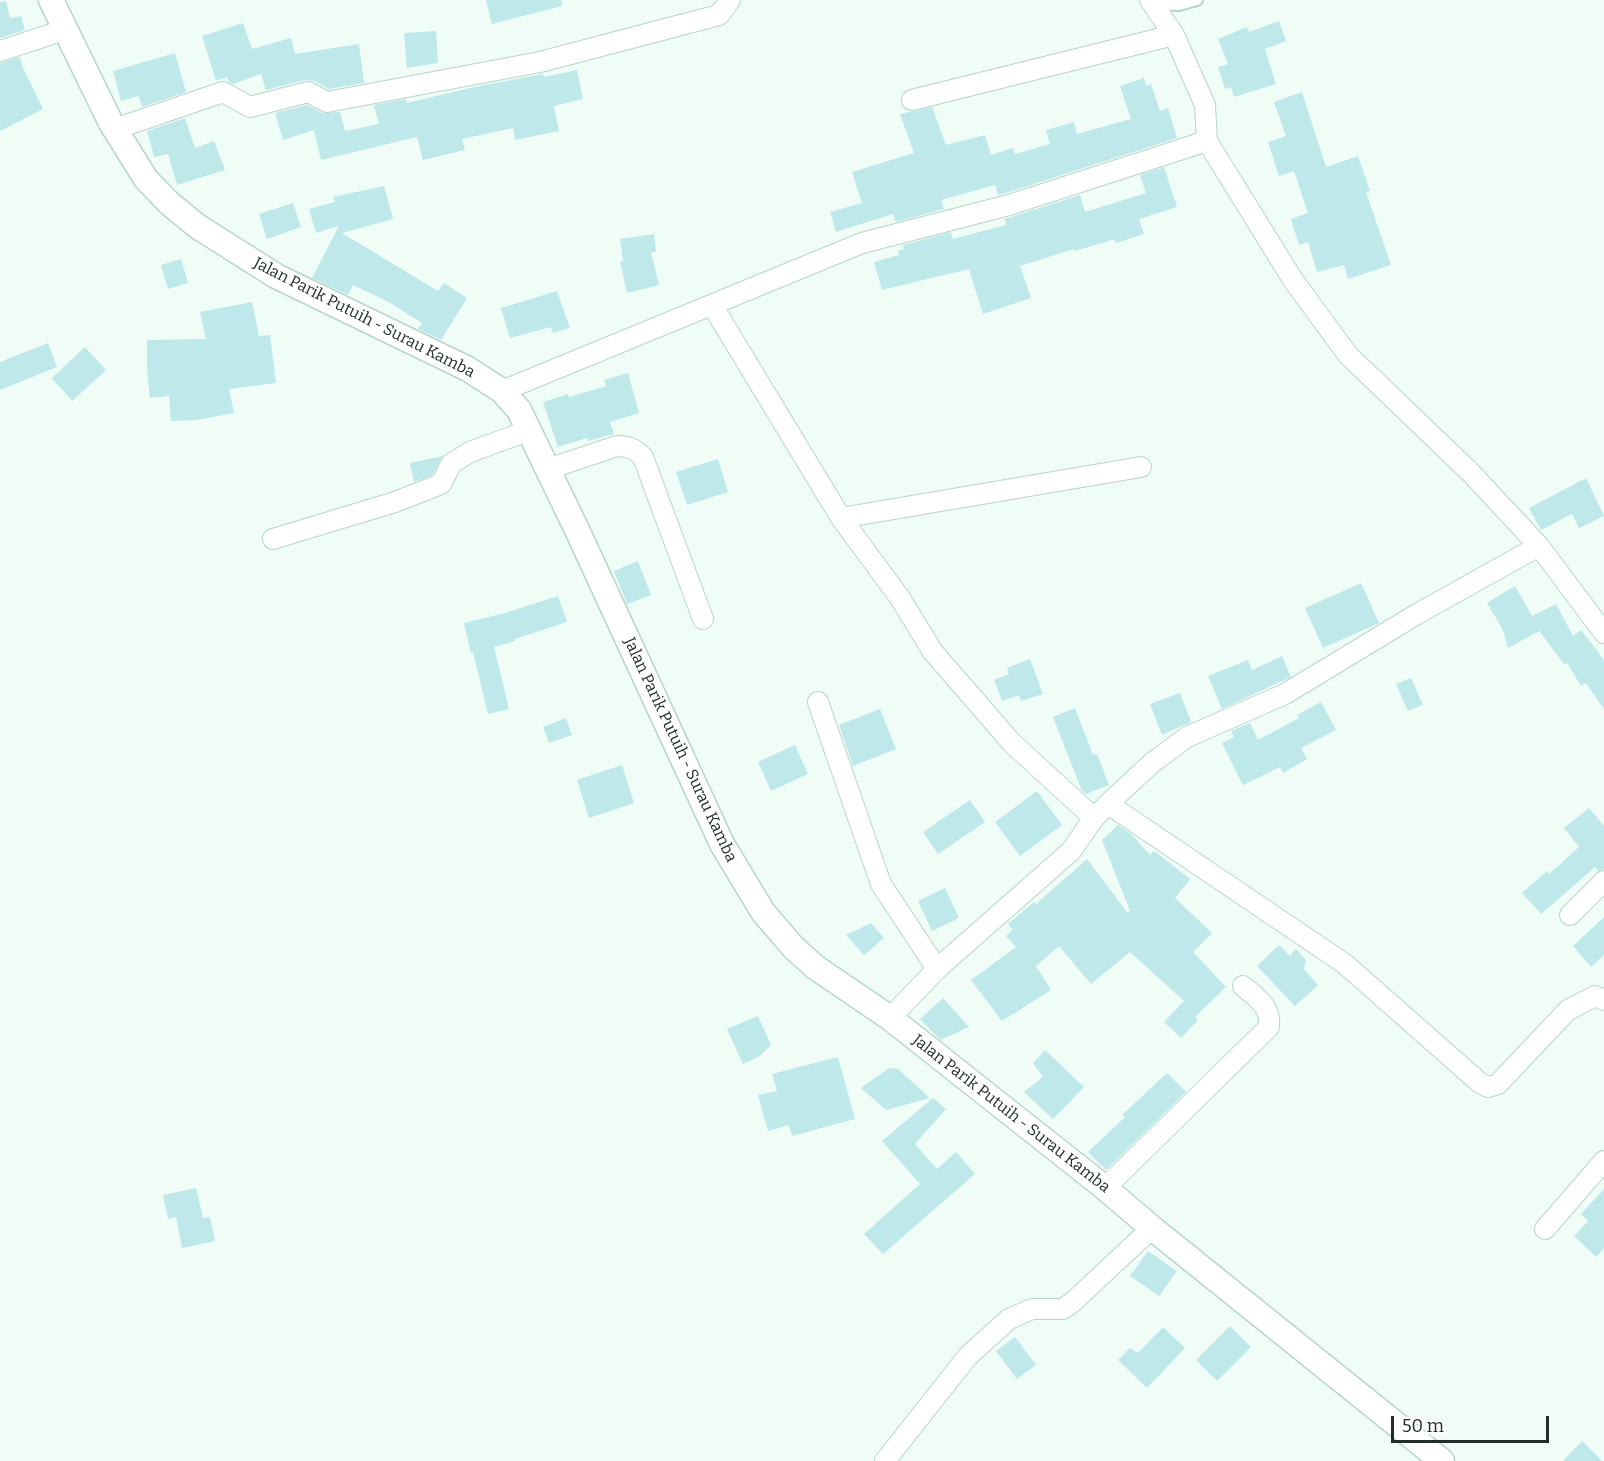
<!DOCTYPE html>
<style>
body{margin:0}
#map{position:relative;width:1604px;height:1461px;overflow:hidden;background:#effdf6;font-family:Bitter,serif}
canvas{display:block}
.scale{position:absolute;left:1391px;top:1416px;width:158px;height:27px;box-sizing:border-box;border:3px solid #202e27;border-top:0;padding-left:8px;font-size:18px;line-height:21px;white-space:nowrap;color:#202e27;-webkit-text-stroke:4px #fff;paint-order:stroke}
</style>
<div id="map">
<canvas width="1604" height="1461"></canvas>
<div class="scale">50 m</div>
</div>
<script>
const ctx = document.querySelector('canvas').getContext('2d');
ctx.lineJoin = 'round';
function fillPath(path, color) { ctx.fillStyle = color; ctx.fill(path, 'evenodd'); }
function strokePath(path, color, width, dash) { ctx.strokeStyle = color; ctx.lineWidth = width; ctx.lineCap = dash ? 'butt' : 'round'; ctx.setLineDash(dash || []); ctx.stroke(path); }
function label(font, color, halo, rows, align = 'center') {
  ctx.font = font + ' Bitter,serif'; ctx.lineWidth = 4.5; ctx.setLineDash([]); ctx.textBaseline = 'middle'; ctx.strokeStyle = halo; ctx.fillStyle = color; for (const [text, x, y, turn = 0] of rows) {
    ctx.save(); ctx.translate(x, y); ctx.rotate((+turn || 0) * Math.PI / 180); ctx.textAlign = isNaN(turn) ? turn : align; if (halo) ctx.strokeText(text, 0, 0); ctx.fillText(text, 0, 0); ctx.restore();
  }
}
fillPath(new Path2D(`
 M 486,0 L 561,0 L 562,6 L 492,24 Z
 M 6,1 L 10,18 L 21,16 L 25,30 L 0,38 L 0,2 Z
 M 1279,21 L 1286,41 L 1265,49 L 1276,84 L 1234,97 L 1231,87 L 1225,89 L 1218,67 L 1228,64 L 1218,39 L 1247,27 L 1249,32 Z
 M 243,23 L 252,49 L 291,38 L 295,54 L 359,44 L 364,83 L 329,89 L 314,81 L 305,80 L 266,90 L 261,74 L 233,84 L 229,82 L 227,77 L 216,81 L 202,36 Z
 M 436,31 L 438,63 L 407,68 L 404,33 Z
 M 175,53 L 186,92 L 142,107 L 139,96 L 121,101 L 113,71 Z
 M 20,57 L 23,68 L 43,109 L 0,131 L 0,63 Z
 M 577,70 L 583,99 L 554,106 L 559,131 L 515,140 L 513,128 L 462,139 L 465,150 L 423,160 L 417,137 L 321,160 L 314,130 L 283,140 L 275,113 L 307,105 L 322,113 L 340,112 L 345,131 L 379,124 L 374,105 L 406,99 L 407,103 L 474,87 L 543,74 L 544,77 Z
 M 1144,78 L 1146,86 L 1151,84 L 1160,111 L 1168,108 L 1177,138 L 1006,193 L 998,195 L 995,185 L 941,200 L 944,209 L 896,222 L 893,214 L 836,232 L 830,212 L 862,203 L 852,172 L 914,153 L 900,114 L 932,107 L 946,145 L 985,135 L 991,155 L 1013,148 L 1015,154 L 1050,144 L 1046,130 L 1074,122 L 1077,134 L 1131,119 L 1120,86 Z
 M 1302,92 L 1326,167 L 1358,156 L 1370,191 L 1366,192 L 1391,265 L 1348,279 L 1344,265 L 1317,272 L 1308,242 L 1299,245 L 1291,219 L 1308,213 L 1294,171 L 1279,176 L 1268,142 L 1286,136 L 1274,102 Z
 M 185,118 L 195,148 L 214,141 L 225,170 L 177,185 L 168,154 L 154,157 L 147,131 Z
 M 1164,167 L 1177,207 L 1139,219 L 1144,234 L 1116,243 L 1115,239 L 1075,251 L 1074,249 L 1020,266 L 1031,298 L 983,314 L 969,269 L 882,290 L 874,262 L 899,255 L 898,251 L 904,249 L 903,245 L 951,232 L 953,239 L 1006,225 L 1005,219 L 1080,195 L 1085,212 L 1146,193 L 1140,175 Z
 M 384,186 L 393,219 L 342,233 L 438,291 L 444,283 L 467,298 L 441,340 L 418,329 L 422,323 L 387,301 L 353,285 L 348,295 L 312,278 L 339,226 L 316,233 L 309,209 L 335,202 L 333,197 Z
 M 293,203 L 301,227 L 267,239 L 259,214 Z
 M 654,234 L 656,252 L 651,252 L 659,285 L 627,293 L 620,262 L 623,261 L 620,239 Z
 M 181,259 L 188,283 L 168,289 L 161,265 Z
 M 557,291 L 570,328 L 553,333 L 551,327 L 510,338 L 501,308 Z
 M 252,302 L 259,336 L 270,335 L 276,383 L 229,389 L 234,413 L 196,420 L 171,421 L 169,396 L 150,398 L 147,368 L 147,340 L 206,339 L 200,312 Z
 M 48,343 L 57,367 L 0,390 L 0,362 Z
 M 85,347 L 106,370 L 72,401 L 52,378 Z
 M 628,373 L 639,413 L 610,422 L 614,434 L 588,441 L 587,438 L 558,447 L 543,402 L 568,394 L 569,397 L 606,386 L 604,380 Z
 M 443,456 L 432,475 L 414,482 L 410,463 Z
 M 718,459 L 728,492 L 687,505 L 676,472 Z
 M 1586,478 L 1604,516 L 1579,528 L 1572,514 L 1541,530 L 1529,508 Z
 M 638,561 L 651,595 L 627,604 L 614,571 Z
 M 1361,583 L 1379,623 L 1323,648 L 1305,608 Z
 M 1515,586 L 1532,616 L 1556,604 L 1573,636 L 1581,630 L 1599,653 L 1604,661 L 1604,709 L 1586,683 L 1581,686 L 1567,663 L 1565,665 L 1539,631 L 1508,648 L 1502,628 L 1487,603 Z
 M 558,596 L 567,622 L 515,639 L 515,641 L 494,647 L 509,709 L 488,714 L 473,652 L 471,653 L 464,623 L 505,613 Z
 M 1282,656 L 1291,677 L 1222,709 L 1208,676 L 1248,660 L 1252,670 Z
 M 1030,659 L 1043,694 L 1021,701 L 1019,695 L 1002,701 L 994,680 L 1009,674 L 1007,668 Z
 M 1411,678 L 1423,705 L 1408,711 L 1396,684 Z
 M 1180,693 L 1191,722 L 1162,735 L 1150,704 Z
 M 1321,702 L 1336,730 L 1301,748 L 1307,759 L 1283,773 L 1280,767 L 1243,785 L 1222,743 L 1234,737 L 1231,731 L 1250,723 L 1258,740 L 1299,718 L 1297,715 Z
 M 1075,708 L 1093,755 L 1097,754 L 1109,785 L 1086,794 L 1082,791 L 1053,717 Z
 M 880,709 L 896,749 L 853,766 L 839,725 Z
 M 566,718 L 572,735 L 549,743 L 543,727 Z
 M 795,745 L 808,774 L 771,791 L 758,762 Z
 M 622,765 L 634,803 L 589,818 L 577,780 Z
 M 1037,791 L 1062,825 L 1020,856 L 995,822 Z
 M 970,800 L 985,822 L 938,854 L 923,832 Z
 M 1589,808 L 1604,826 L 1604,869 L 1598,871 L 1595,867 L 1541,914 L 1522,893 L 1547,871 L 1549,874 L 1579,847 L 1564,828 Z
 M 1118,825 L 1131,834 L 1150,855 L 1154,851 L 1190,879 L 1175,898 L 1212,933 L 1193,952 L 1226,987 L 1195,1017 L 1198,1020 L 1181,1038 L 1164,1022 L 1184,1001 L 1130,952 L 1091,984 L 1059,946 L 1036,966 L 1051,990 L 1002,1021 L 971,980 L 1016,947 L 1006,936 L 1013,930 L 1008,924 L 1034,902 L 1036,904 L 1087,859 L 1127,912 L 1130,911 L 1102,840 Z
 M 945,888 L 959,918 L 932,931 L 918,901 Z
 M 1604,917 L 1604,955 L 1591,967 L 1573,946 Z
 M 871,923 L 884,938 L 864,955 L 846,935 Z
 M 1279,945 L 1290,956 L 1296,949 L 1306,960 L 1304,969 L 1318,985 L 1295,1006 L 1257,966 Z
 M 943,998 L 969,1027 L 940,1040 L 920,1019 Z
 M 758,1016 L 771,1045 L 760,1056 L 743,1064 L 727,1029 Z
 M 1045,1050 L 1084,1087 L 1053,1119 L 1024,1092 L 1043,1077 L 1033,1063 Z
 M 838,1057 L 855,1119 L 792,1136 L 789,1125 L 768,1131 L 758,1095 L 777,1091 L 772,1074 Z
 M 889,1068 L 898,1069 L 930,1098 L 886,1110 L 861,1088 Z
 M 1167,1073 L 1186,1092 L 1106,1170 L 1088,1152 L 1125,1117 L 1122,1115 Z
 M 933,1098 L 946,1109 L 915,1144 L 937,1169 L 956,1152 L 975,1174 L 883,1254 L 864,1234 L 920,1184 L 882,1141 Z
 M 196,1188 L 203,1218 L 210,1217 L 215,1241 L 182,1248 L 176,1217 L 168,1219 L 163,1195 Z
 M 1604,1189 L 1604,1248 L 1596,1257 L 1574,1236 L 1588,1221 L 1581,1214 Z
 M 1148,1251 L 1177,1271 L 1159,1296 L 1130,1276 Z
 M 1230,1326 L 1251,1347 L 1217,1381 L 1196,1360 Z
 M 1163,1327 L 1185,1348 L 1147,1388 L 1118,1360 L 1130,1348 L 1138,1353 Z
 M 1015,1337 L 1036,1365 L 1017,1379 L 996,1351 Z
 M 1582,1441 L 1602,1461 L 1563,1461 Z`), '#bee8e9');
const service = new Path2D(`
 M 1152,4 L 1179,5 L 1197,0`);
const minor = new Path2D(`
 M 1150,0 L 1174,35 L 1205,105 L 1207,141 L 1293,280 L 1348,355 L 1471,473 L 1539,546 L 1604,633
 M 0,51 L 67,29
 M 912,100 L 1174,35
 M 115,129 L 223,92 L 250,107 L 308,92 L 327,102 L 540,62 L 719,15 L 730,0
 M 712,305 L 841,518 L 900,598 L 933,652 L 1012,743 L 1094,818
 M 502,391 L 862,243 L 1009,205 L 1207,141
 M 548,469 L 617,446 C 629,446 635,449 643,457 L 703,619
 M 841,518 L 1141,467
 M 273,539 L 395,502 L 441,484 L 451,464 L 470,452 L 530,430
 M 818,702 L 881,884 L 937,969
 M 1108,804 L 1345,964 L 1480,1083 L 1488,1087 L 1498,1084 L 1568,1010 L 1595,996 L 1604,1000
 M 1570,915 L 1604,881
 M 890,1018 L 937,969 L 1071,851 L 1094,818 L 1113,799 L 1152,763 L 1187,737 L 1285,694 L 1417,614 L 1539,546
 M 1105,1188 L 1269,1027 C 1271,1006 1258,999 1243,986
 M 1545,1229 L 1604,1161
 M 885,1461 L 968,1356 L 1009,1319 L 1032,1309 L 1063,1309 L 1074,1301 L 1152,1228`);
const tertiary = new Path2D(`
 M 51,0 L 111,123 L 146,179 L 169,203 L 197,226 L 276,276 L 468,369 L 502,391 L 519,410 L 578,532 L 722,844 L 763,912 L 793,947 L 815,967 L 890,1018 L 1105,1188 L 1152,1228 L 1442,1461`);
strokePath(service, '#b5d7c7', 14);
strokePath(minor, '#b5d7c7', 22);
strokePath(tertiary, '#b5d7c7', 27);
strokePath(service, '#fff', 10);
strokePath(minor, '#fff', 20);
strokePath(tertiary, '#fff', 24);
label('16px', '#202e27', '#fff', [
 ["Jalan Parik Putuih - Surau Kamba",364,318,27],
 ["Jalan Parik Putuih - Surau Kamba",680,750,65],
 ["Jalan Parik Putuih - Surau Kamba",1011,1114,38]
]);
</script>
